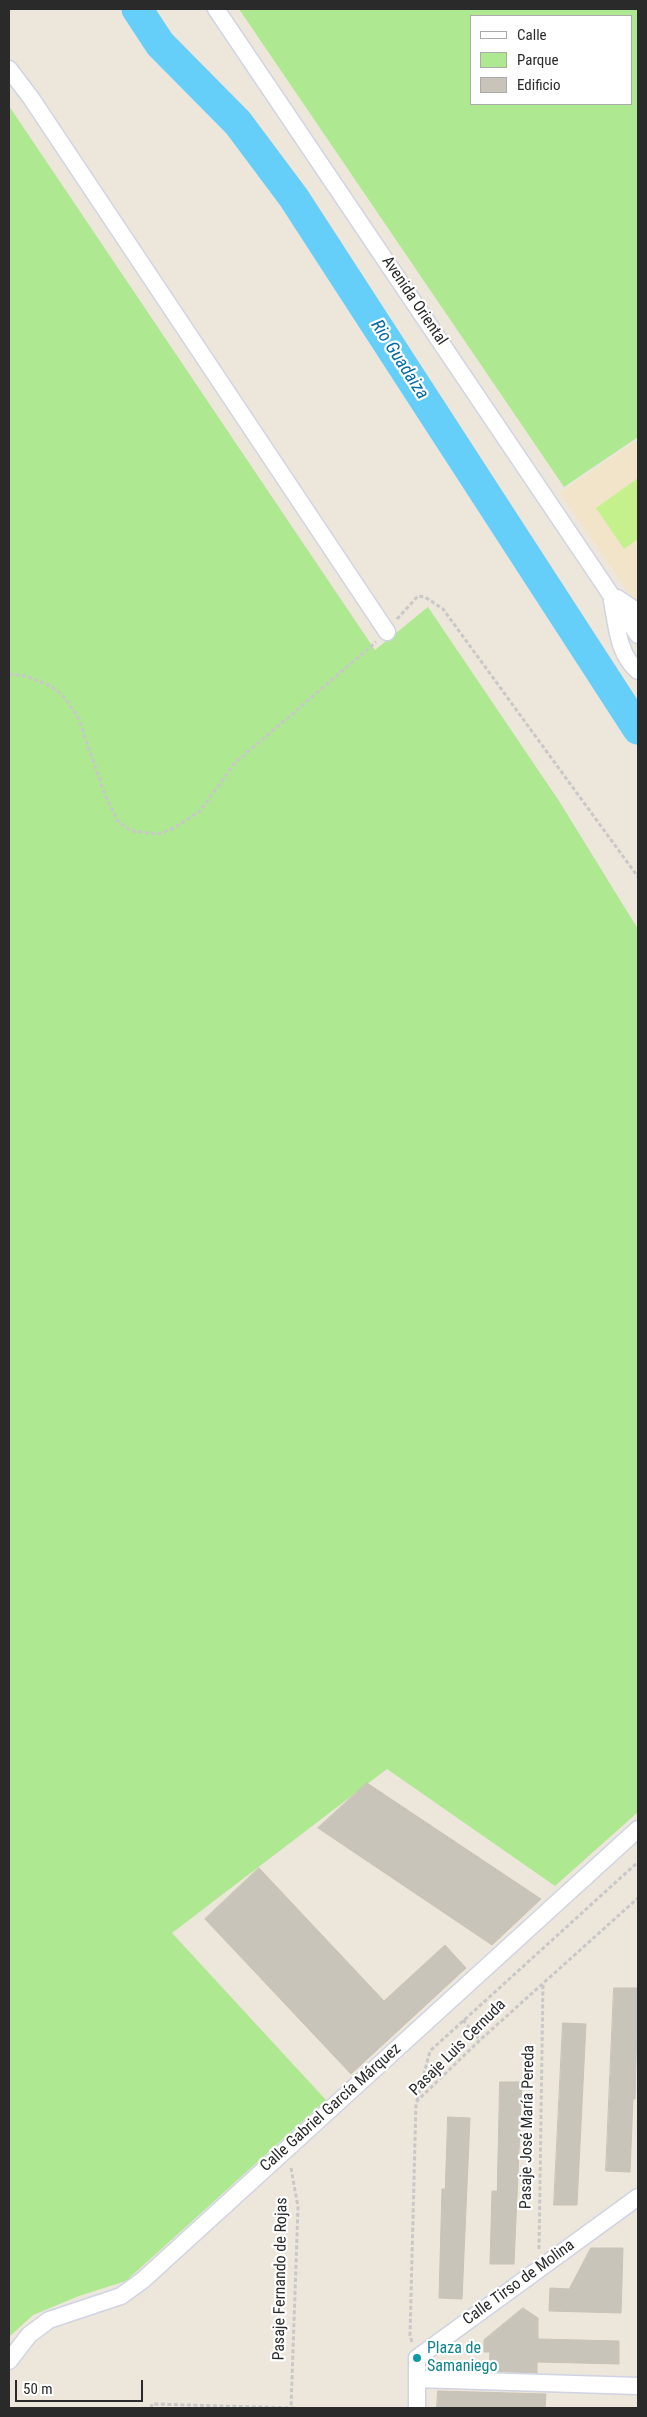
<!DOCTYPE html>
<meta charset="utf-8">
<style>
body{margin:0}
#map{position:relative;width:647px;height:2417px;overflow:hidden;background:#ede6db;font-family:"Roboto Condensed",sans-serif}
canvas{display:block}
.frame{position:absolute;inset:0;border:10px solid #2a2a2a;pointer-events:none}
.legend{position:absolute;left:470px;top:15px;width:162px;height:90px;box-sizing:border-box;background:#fff;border:1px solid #aaa;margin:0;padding:6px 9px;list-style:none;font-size:15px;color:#2a2a2a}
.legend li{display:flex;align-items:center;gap:10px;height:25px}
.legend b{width:25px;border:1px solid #aaa}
.scale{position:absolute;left:15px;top:2380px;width:128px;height:22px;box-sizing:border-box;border:2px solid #2a2a2a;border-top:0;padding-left:6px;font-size:15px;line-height:18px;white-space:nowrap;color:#2a2a2a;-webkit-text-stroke:4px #fff;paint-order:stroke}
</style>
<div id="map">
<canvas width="647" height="2417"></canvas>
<div class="frame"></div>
<ul class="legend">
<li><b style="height:6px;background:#fff"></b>Calle</li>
<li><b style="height:14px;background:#aee992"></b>Parque</li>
<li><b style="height:14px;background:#c8c4b9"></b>Edificio</li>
</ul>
<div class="scale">50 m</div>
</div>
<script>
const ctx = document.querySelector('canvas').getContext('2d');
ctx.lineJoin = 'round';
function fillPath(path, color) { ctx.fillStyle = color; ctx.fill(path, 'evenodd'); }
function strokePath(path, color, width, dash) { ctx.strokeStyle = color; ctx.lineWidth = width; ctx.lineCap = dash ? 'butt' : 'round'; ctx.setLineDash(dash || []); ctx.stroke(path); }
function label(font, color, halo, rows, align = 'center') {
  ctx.font = font + ' "Roboto Condensed",sans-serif'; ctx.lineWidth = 4.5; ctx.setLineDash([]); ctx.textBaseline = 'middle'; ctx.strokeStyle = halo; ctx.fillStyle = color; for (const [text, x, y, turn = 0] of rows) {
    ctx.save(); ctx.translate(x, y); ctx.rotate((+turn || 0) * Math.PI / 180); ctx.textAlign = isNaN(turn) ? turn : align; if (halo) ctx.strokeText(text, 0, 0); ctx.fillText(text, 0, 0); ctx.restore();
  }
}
fillPath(new Path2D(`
 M 638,440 L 638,601 L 630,595 L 560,493 Z`), '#f1e4c9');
fillPath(new Path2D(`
 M 239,9 L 638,9 L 638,437 L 564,487 ZM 471,16 L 631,16 L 631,104 L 471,104 Z
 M 9,106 L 375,650 L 428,607 L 559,801 L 638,929 L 638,1812 L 555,1886 L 387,1769 L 172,1933 L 326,2100 L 126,2281 L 79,2296 L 33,2315 L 9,2337 Z`), '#aee992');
fillPath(new Path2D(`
 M 638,478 L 638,539 L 624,549 L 596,508 Z`), '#c5f18d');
strokePath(new Path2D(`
 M 137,9 L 160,44 L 238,123 L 294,198 L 638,729`), '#65cff9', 31);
const building = new Path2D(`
 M 367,1783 L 541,1899 L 492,1945 L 318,1828 Z
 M 259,1868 L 384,2001 L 445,1945 L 466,1968 L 351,2074 L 205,1919 Z
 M 614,1988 L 638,1988 L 635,2099 L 633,2099 L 630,2172 L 606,2171 Z
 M 563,2023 L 586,2024 L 577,2205 L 554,2205 Z
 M 500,2082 L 522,2082 L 514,2264 L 490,2264 L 492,2191 L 497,2191 Z
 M 448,2117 L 470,2118 L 462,2299 L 439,2298 L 442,2189 L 445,2189 Z
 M 591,2248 L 623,2248 L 621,2313 L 549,2311 L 550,2288 L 569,2289 Z
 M 523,2308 L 538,2318 L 538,2339 L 619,2341 L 619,2364 L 537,2362 L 537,2373 L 489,2371 L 490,2352 L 484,2352 L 484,2340 Z
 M 438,2391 L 546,2394 L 545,2408 L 437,2408 Z`);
fillPath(building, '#c8c4b9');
strokePath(building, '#c9c2b4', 1);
const minor = new Path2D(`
 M 216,9 L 638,635
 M 9,69 L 31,98 L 387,632
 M 617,598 L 638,612
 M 612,601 C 617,626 618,655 638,671
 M 9,2361 L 29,2335 L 49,2320 L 121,2296 L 143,2280 L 638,1829
 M 417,2379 L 638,2386
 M 417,2408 L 417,2358 L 638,2197`);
strokePath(minor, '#d0d3e4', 19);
strokePath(new Path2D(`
 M 397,619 L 418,596 L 425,597 L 443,609 L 638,877
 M 9,674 L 26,676 L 51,686 L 64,697 L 78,717 L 105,795 L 118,821 L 131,831 L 158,834 L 174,828 L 200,811 L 235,763 L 376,642
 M 463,2020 L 480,2040
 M 417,2100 L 430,2051 L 638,1862
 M 291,2168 L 298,2207 L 291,2408
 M 539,2249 L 543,1985
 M 412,2342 L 410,2335 L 416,2102 L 480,2040 L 638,1898
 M 151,2408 L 152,2404 L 295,2408`), '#c8c8c8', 3, [4, 2.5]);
strokePath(minor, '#fff', 16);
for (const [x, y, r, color] of [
 [417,2358,5,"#0f9aa8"]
]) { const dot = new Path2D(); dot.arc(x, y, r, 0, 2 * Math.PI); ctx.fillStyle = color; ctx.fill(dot); strokePath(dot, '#fff', 2); }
label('16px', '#2a2a2a', '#fff', [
 ["Avenida Oriental",414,301,56],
 ["Pasaje Luis Cernuda",458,2048,-45],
 ["Calle Gabriel García Márquez",331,2108,-42],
 ["Pasaje José María Pereda",528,2127,-89],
 ["Pasaje Fernando de Rojas",281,2279,-89],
 ["Calle Tirso de Molina",519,2283,-36]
]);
label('16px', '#0d838f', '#fff', [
 ["Plaza de",427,2349],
 ["Samaniego",427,2367]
], 'left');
label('italic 18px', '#026ba6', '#fff', [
 ["Rio Guadaiza",399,360,57]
]);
</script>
